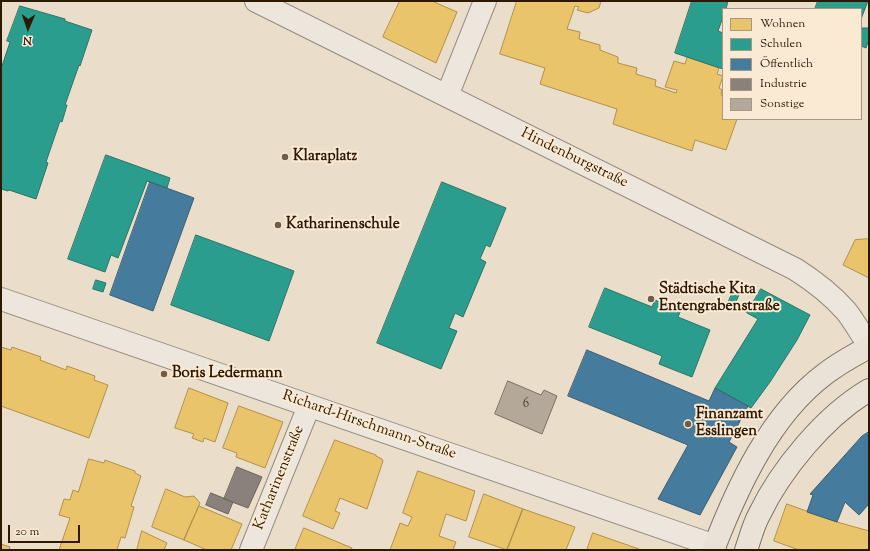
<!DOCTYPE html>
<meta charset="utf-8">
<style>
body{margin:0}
#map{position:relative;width:870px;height:551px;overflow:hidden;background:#eaddca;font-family:"Sorts Mill Goudy",serif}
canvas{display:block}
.frame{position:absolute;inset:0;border:2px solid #2e1800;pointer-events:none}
.legend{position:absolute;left:722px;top:8px;width:140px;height:112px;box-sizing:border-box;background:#faead3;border:1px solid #a8967f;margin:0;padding:5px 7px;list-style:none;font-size:12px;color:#2e1800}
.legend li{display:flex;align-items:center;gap:8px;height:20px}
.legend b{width:20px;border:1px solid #a8967f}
.north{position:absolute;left:8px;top:8px;width:40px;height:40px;-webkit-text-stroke:3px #faead3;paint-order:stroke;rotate:182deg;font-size:11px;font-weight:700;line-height:16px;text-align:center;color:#2e1800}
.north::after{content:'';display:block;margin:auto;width:14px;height:18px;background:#2e1800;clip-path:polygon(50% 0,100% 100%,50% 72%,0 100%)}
.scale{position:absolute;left:8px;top:525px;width:72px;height:18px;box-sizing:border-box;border:2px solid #2e1800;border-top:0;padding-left:5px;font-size:12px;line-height:14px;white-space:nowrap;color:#2e1800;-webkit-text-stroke:3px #faead3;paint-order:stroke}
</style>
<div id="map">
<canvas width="870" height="551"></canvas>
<div class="frame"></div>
<ul class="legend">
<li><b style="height:11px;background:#e9c46a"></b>Wohnen</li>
<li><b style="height:11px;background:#2a9d8f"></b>Schulen</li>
<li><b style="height:11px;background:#457b9d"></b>Öffentlich</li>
<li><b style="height:11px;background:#8a817c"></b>Industrie</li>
<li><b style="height:11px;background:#b3a89a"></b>Sonstige</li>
</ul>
<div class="north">N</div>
<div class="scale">20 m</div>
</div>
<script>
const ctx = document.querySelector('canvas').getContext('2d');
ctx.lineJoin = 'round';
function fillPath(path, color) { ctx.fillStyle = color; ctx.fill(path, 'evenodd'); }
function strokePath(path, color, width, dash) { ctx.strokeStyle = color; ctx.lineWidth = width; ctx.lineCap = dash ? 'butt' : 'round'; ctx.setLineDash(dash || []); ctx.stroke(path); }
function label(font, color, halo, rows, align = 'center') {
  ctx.font = font + ' "Sorts Mill Goudy",serif'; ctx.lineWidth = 4; ctx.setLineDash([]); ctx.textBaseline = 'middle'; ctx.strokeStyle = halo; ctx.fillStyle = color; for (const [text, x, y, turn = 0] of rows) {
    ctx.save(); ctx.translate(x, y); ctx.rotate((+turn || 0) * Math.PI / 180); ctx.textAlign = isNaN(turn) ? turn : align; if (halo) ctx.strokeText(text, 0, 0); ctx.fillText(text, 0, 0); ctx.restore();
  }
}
const homes = new Path2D(`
 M 400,1 L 432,1 L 457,12 L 436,63 L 383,37 Z
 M 517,1 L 601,1 L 599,8 L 588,13 L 577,10 L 579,7 L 575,6 L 567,29 L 580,32 L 579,39 L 600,45 L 600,50 L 618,57 L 618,63 L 637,68 L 636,74 L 656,80 L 655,86 L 676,93 L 677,90 L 665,87 L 674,61 L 685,64 L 687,57 L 719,68 L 717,74 L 723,76 L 719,88 L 722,90 L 721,94 L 723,98 L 723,119 L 737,119 L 726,150 L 695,140 L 692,151 L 613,124 L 617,109 L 540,84 L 545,68 L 500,54 Z
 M 868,239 L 869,240 L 869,278 L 843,265 L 855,240 Z
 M 1,347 L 11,350 L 12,347 L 41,357 L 40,360 L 66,370 L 67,366 L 95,376 L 94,380 L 108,385 L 89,438 L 1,406 Z
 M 189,388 L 228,403 L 215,442 L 204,438 L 203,442 L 192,438 L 194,434 L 175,428 Z
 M 239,406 L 283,422 L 265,468 L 236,457 L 237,453 L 223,448 Z
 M 335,440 L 376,455 L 376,456 L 382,459 L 383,461 L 367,509 L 340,498 L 335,511 L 340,513 L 333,529 L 303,516 Z
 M 89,459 L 104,463 L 105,460 L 135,471 L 135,473 L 141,476 L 131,506 L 134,507 L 125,538 L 121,537 L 117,550 L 59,550 L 70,518 L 59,515 L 64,499 L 70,500 L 73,490 L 78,492 Z
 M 418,471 L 475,491 L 466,521 L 446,514 L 439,536 L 456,542 L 453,550 L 390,550 L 400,523 L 408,526 L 412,517 L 403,513 Z
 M 166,489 L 185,497 L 194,496 L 200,503 L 184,540 L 152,527 Z
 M 484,494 L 523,509 L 507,550 L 469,537 Z
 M 787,504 L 837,522 L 869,531 L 869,550 L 799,550 L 774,541 Z
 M 199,506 L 242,524 L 231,550 L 207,550 L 184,540 Z
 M 523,509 L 575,527 L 566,550 L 507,550 Z
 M 304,528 L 352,548 L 351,550 L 295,550 Z
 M 142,531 L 167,543 L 164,550 L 137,550 Z
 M 593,533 L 639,549 L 639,550 L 587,550 Z
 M 1,544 L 10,547 L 9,550 L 1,550 Z`);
fillPath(homes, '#e9c46a');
strokePath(homes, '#b1904a', 1);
const schools = new Path2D(`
 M 692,1 L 728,1 L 726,9 L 723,9 L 723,17 L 718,31 L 723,33 L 723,69 L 675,53 Z
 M 818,1 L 868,1 L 861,19 L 861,9 L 815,9 Z
 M 20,6 L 65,19 L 65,21 L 92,30 L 80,66 L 79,65 L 65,105 L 67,105 L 62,122 L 60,121 L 46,162 L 48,163 L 36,199 L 9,190 L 8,191 L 1,189 L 1,66 L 2,66 L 10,42 L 7,41 Z
 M 861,28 L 869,28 L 869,39 L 866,48 L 861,46 Z
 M 106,155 L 170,178 L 167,188 L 147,181 L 118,258 L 111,255 L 105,272 L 68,259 Z
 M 442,182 L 506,208 L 490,247 L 486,245 L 480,259 L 486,262 L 463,317 L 455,313 L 449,328 L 457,331 L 441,369 L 377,343 Z
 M 196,235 L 294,271 L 269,341 L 171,305 Z
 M 96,280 L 106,283 L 103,292 L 93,289 Z
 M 605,288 L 652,307 L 655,300 L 681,310 L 678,317 L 710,330 L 692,377 L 659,364 L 662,356 L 589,327 Z
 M 761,289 L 810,315 L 797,340 L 770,382 L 751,408 L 715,388 L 758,319 L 747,313 Z
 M 733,292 L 739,295 L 732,310 L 726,307 Z`);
fillPath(schools, '#2a9d8f');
strokePath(schools, '#2b7564', 1);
const public = new Path2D(`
 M 150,182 L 194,198 L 153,311 L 110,295 Z
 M 587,350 L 709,401 L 715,388 L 748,406 L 729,442 L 737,447 L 700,515 L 658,499 L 688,445 L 568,396 Z
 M 869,432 L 869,504 L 859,515 L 845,502 L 837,522 L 807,512 L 813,495 L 810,494 L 862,436 Z`);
fillPath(public, '#457b9d');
strokePath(public, '#3e5d6e', 1);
const industry = new Path2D(`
 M 237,467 L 262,477 L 248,508 L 224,499 Z
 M 211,493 L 233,502 L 228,514 L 206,505 Z`);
fillPath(industry, '#8a817c');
strokePath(industry, '#6e6257', 1);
const building = new Path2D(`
 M 508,381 L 541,395 L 544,390 L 557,396 L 542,434 L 495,414 Z`);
fillPath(building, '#b3a89a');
strokePath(building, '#7a7063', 1);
const minor = new Path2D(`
 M 256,1 L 795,269 C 814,281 831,294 846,311 C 854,321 861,334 869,345
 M 447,96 L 485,1
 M 1,299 L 715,546
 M 251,550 L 309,406`);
const major = new Path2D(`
 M 713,550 C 737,488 770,415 825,374 C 838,364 854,355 869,347
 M 746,550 C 750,539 753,526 759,515 C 781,469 825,416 869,390`);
strokePath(minor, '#958b7e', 24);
strokePath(major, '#7a7063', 24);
strokePath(minor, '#ede6dd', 22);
strokePath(major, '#eae2d7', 22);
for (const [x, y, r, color] of [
 [285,157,4,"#705d47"],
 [278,225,4,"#705d47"],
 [651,299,4,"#705d47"],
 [164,374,4,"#705d47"],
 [688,424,4,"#705d47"]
]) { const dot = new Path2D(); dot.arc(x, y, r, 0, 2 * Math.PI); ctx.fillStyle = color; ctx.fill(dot); strokePath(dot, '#faead3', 1.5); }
label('13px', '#4f3c26', null, [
 ["6",526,405]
]);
label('bold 15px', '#2e1800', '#faead3', [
 ["Klaraplatz",293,157],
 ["Katharinenschule",286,225],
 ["Städtische Kita",659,290],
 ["Entengrabenstraße",659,307],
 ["Boris Ledermann",172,374],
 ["Finanzamt",696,415],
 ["Esslingen",696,432]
], 'left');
label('15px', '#2e1800', '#faead3', [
 ["Hindenburgstraße",574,159,26],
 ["Richard-Hirschmann-Straße",369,426,19],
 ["Katharinenstraße",280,478,-68]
]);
</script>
